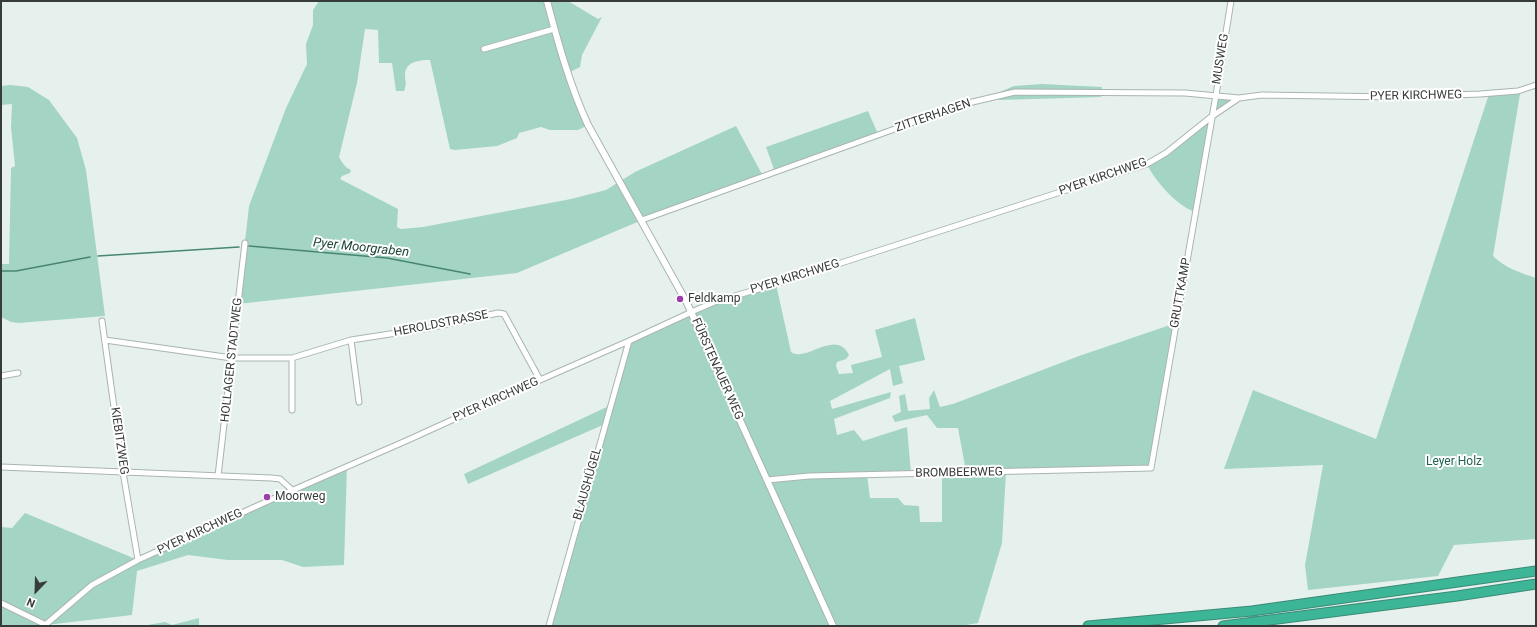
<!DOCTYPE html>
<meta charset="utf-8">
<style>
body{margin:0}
#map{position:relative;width:1537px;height:627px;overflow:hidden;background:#e6f1ed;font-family:Roboto,sans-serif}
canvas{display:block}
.frame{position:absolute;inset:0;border:2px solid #373b3a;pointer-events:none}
.north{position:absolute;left:16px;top:571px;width:40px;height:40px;-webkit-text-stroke:3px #fff;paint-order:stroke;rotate:203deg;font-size:11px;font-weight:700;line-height:16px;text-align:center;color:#373b3a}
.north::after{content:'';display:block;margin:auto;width:14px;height:18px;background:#373b3a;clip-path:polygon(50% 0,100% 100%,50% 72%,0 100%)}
</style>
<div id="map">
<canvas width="1537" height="627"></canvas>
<div class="frame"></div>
<div class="north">N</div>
</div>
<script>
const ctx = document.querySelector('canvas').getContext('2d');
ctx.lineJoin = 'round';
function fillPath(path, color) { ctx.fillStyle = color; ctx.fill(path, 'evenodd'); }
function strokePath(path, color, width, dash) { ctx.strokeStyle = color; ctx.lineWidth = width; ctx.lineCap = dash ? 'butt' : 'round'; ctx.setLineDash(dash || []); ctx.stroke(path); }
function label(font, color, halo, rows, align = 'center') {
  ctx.font = font + ' Roboto,sans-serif'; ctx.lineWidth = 4; ctx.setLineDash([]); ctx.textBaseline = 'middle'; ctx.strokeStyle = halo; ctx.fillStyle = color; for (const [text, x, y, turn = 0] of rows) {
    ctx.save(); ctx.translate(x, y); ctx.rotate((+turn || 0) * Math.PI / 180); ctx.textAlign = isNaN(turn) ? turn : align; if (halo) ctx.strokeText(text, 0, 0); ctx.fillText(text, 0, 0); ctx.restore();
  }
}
fillPath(new Path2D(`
 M 319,1 L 568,1 L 598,19 L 602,17 L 582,55 L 580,67 L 568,73 L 588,125 L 578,130 L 550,130 L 541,127 L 519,133 L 517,138 L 497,146 L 455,150 L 450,149 L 430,60 C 420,60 406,61 405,74 C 405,81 407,84 404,91 L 396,91 L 392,63 L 379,63 L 378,30 L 365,29 L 357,83 L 339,157 C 342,162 344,167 351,170 L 350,173 L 342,176 L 340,179 L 398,209 L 397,227 L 401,229 L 423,227 L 571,199 L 606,190 L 635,172 L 736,126 L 763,176 L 775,172 L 766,147 L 868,111 L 878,134 L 642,220 L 517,273 L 238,304 L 249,206 L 286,108 L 307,64 L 306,44 L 313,25 L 313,10 Z
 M 1042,84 L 1102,87 L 1101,97 L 999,100 L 995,94 L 1014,86 Z
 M 10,85 L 28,87 L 49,100 L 77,138 L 86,170 L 105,316 L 19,323 L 11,322 L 1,317 L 1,264 L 9,264 L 11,168 L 15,166 L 11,127 L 12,104 L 1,105 L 1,86 Z
 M 1489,94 L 1520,94 L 1493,256 C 1505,268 1521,273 1536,278 L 1536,539 L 1454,545 L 1438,576 L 1308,590 L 1305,565 L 1323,465 L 1224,469 L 1253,390 L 1376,439 Z
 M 1216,95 L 1239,98 L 1211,117 L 1195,212 C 1176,205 1155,181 1147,164 L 1166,153 L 1211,117 Z
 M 776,284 L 791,352 C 806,363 836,328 849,355 L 846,359 L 837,362 L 836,366 L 839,374 L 853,373 L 851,365 L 882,357 L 875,330 L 915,318 L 925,360 L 899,366 L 903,383 L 893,386 L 890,369 L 830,401 L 832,409 L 891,392 L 890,398 L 834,419 L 837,435 L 854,430 L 863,441 L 907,427 L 911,474 L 867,475 L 870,498 L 898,498 L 904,505 L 919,506 L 920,522 L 942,522 L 942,477 L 967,477 L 958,428 L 937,428 L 927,415 L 895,422 L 892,416 L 901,412 L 899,396 L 905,394 L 908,411 L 930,409 L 929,398 L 934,390 L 940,407 L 953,404 L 1079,356 L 1176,323 L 1150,467 L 1006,471 L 1002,543 L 978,623 L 960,626 L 549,626 L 605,424 L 468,484 L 464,474 L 611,405 L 629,341 L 696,310 Z
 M 347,466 L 344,565 L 303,567 L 282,560 L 228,560 L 188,555 L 137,571 L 132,615 L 46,625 L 46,626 L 1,626 L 1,527 L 12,528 L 25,513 L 138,560 Z
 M 199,618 L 199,626 L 142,626 L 165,622 L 172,625 Z`), '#a4d4c4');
strokePath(new Path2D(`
 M 249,246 L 387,258 L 470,274
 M 98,256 L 239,247
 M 1,271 L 16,271 L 90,257`), '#488574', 1.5);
const minor = new Path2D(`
 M 484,49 L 554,29
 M 642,220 L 964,104 L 1015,92 L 1185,93 L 1239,98
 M 102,321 L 123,472 L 138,560
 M 105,340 L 232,358 L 292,358 L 351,340 L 429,328 L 498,313 L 504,314 L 540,380
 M 351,340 L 359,402
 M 292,358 L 292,410
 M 1,376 L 18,373
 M 1,467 L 271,478 L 280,479 L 292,490
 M 218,476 L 245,243
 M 767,480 L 809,476 L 1151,468 L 1216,95 L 1231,1
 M 1,603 L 46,625
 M 44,626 L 92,585 L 138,560 L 268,501 L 408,440 L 540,380 L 629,341 L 696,310 L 717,301 L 776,284 L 1147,164 L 1166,153 L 1211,117 L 1239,98 L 1262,95 L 1396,97 L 1480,94 L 1518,91 L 1536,85
 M 549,626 L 629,341`);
const tertiary = new Path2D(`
 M 547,1 C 558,43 570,86 588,125 L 687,303 L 833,626`);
const motorway = new Path2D(`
 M 1088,626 L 1252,611 L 1536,571
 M 1223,626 L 1457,596 L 1536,584`);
strokePath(minor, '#aab4b1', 7);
strokePath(tertiary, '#aab4b1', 8);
strokePath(motorway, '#3b8a76', 11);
strokePath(minor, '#fff', 5);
strokePath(tertiary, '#fff', 6);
strokePath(motorway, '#3db597', 9);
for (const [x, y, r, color] of [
 [680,299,4,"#9c3ea8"],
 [267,497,4,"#9c3ea8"]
]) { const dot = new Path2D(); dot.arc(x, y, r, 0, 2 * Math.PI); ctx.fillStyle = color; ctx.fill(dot); strokePath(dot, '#fff', 1.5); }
label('12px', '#373b3a', '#fff', [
 ["MUSWEG",1221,59,-81],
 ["PYER KIRCHWEG",1416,96,-1],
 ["ZITTERHAGEN",933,116,-19],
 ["PYER KIRCHWEG",1103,177,-19],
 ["PYER KIRCHWEG",795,277,-17],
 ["GRUTTKAMP",1181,293,-80],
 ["HEROLDSTRASSE",441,324,-11],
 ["HOLLAGER STADTWEG",232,360,-84],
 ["FÜRSTENAUER WEG",717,369,66],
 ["PYER KIRCHWEG",496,400,-24],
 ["KIEBITZWEG",119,441,82],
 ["BROMBEERWEG",959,473,-1],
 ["BLAUSHÜGEL",588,484,-74],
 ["PYER KIRCHWEG",200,532,-25]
]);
label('12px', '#373b3a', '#fff', [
 ["Feldkamp",688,299],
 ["Moorweg",275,497]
], 'left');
label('12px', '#1f6251', '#fff', [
 ["Leyer Holz",1454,462]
]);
label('italic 13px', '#1d4439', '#fff', [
 ["Pyer Moorgraben",361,248,6]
]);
</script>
